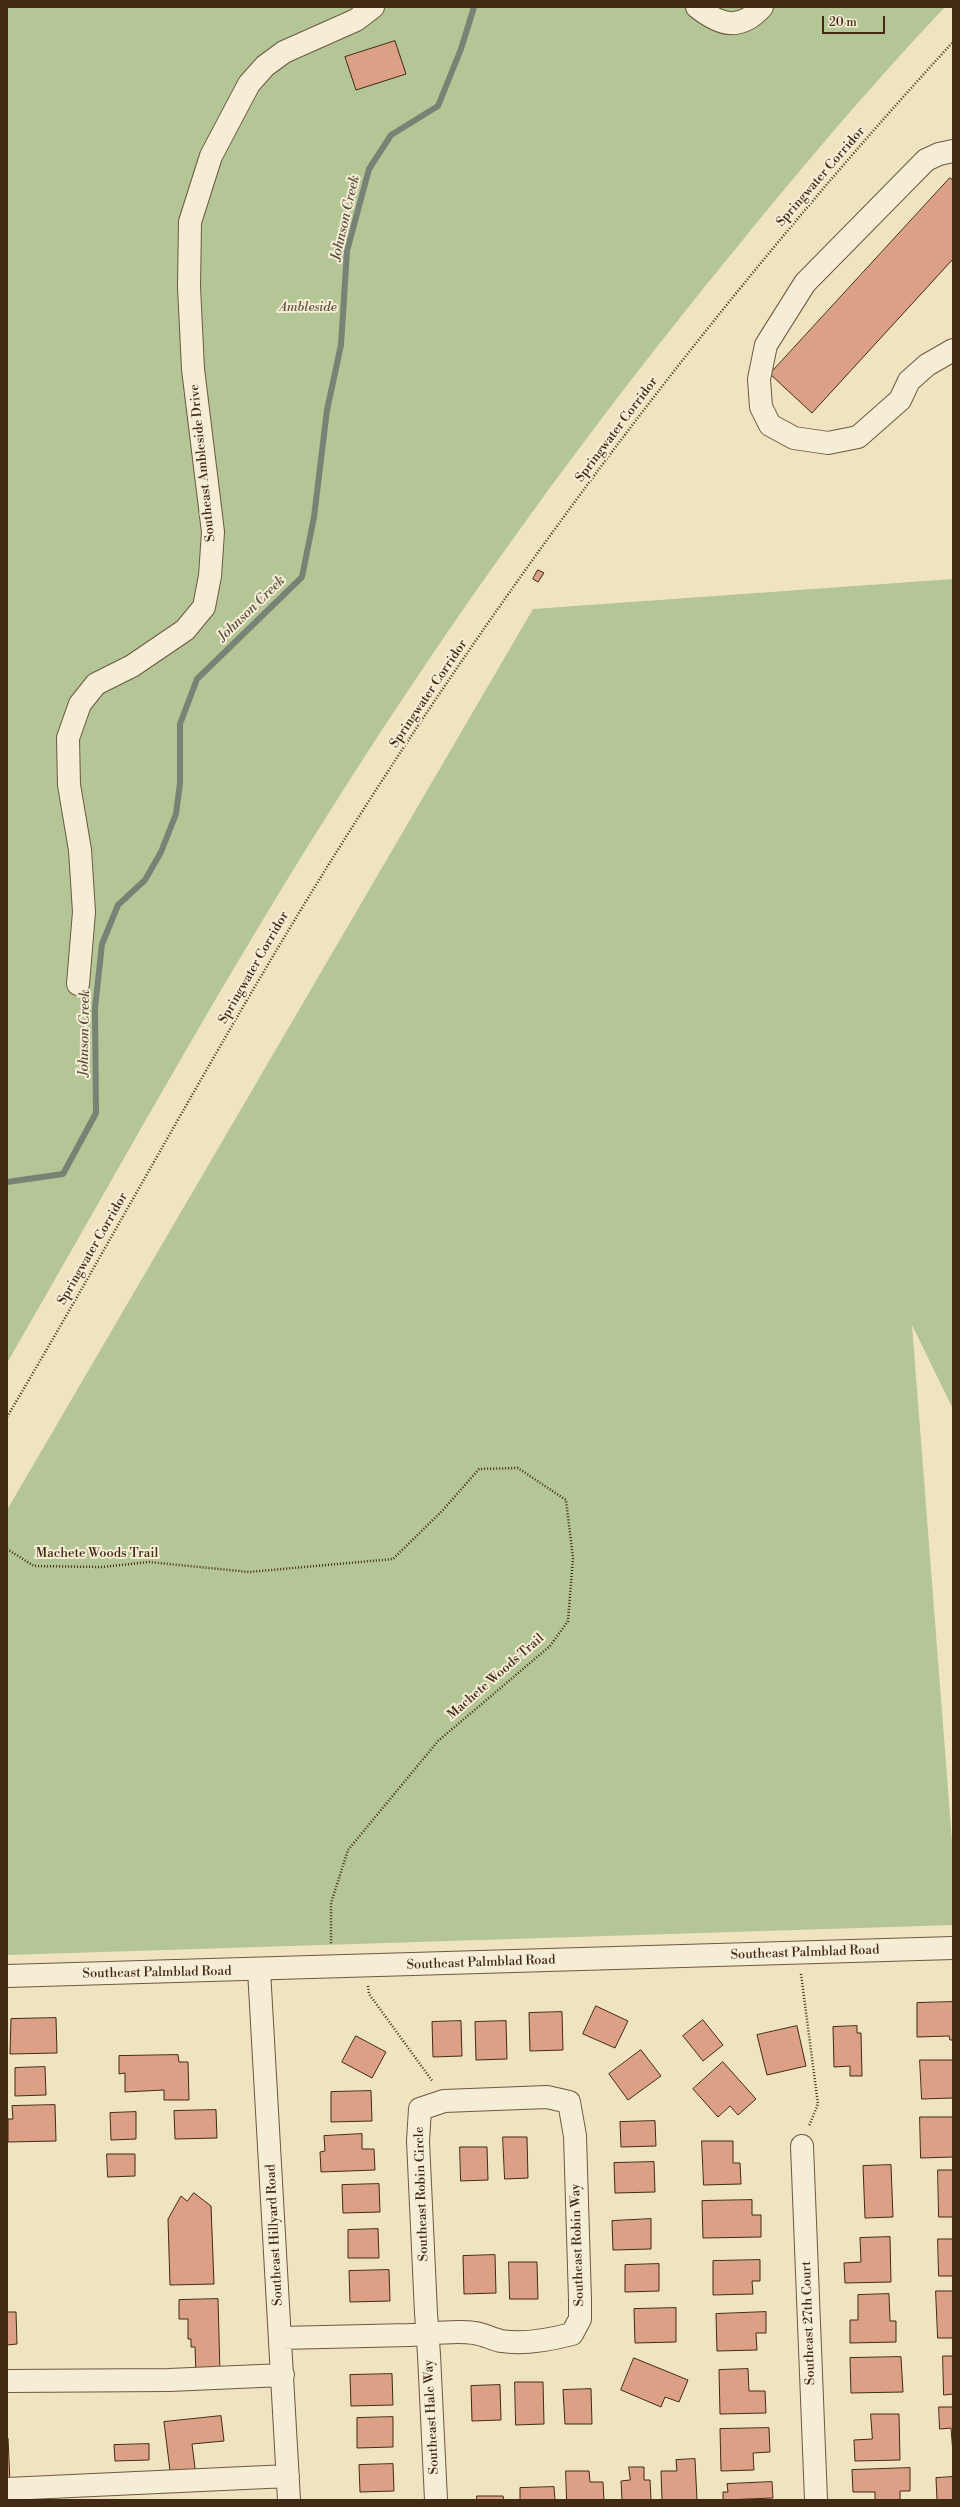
<!DOCTYPE html>
<style>
body{margin:0}
#map{position:relative;width:960px;height:2507px;overflow:hidden;background:#f0e3bf;font-family:"Libre Bodoni",serif}
canvas{display:block}
.frame{position:absolute;inset:0;border:8px solid #432a15;pointer-events:none}
.scale{position:absolute;left:822px;top:16px;width:63px;height:18px;box-sizing:border-box;border:2px solid #432a15;border-top:0;padding-left:5px;font-size:12px;line-height:14px;white-space:nowrap;color:#432a15;-webkit-text-stroke:3px #f5edd5;paint-order:stroke}
</style>
<div id="map">
<canvas width="960" height="2507"></canvas>
<div class="frame"></div>
<div class="scale">20 m</div>
</div>
<script>
const ctx = document.querySelector('canvas').getContext('2d');
ctx.lineJoin = 'round';
function fillPath(path, color) { ctx.fillStyle = color; ctx.fill(path, 'evenodd'); }
function strokePath(path, color, width, dash) { ctx.strokeStyle = color; ctx.lineWidth = width; ctx.lineCap = dash ? 'butt' : 'round'; ctx.setLineDash(dash || []); ctx.stroke(path); }
function label(font, color, halo, rows, align = 'center') {
  ctx.font = font + ' "Libre Bodoni",serif'; ctx.lineWidth = 4; ctx.setLineDash([]); ctx.textBaseline = 'middle'; ctx.strokeStyle = halo; ctx.fillStyle = color; for (const [text, x, y, turn = 0] of rows) {
    ctx.save(); ctx.translate(x, y); ctx.rotate((+turn || 0) * Math.PI / 180); ctx.textAlign = isNaN(turn) ? turn : align; if (halo) ctx.strokeText(text, 0, 0); ctx.fillText(text, 0, 0); ctx.restore();
  }
}
fillPath(new Path2D(`
 M 7,7 L 945,7 C 871,85 801,168 733,252 C 587,430 453,616 330,811 C 216,991 114,1178 7,1363 Z
 M 953,579 L 953,1409 L 912,1325 L 953,1854 L 953,1925 L 7,1955 L 7,1510 L 533,609 Z`), '#b4c596');
strokePath(new Path2D(`
 M 7,1182 L 63,1174 L 96,1113 L 95,1008 L 102,944 L 118,905 L 145,880 L 161,852 L 176,814 L 180,783 L 180,724 L 197,679 L 302,577 L 314,517 L 327,410 L 341,345 L 347,251 L 369,169 L 391,135 L 438,106 L 461,49 L 474,7`), '#778374', 6);
const building = new Path2D(`
 M 395,41 L 406,74 L 356,90 L 345,57 Z
 M 950,178 L 953,180 L 953,259 L 812,413 L 770,374 Z
 M 538,570 L 544,573 L 538,582 L 533,579 Z
 M 953,2002 L 953,2040 L 950,2040 L 949,2036 L 917,2037 L 917,2003 Z
 M 596,2006 L 628,2021 L 615,2048 L 583,2034 Z
 M 562,2012 L 563,2050 L 530,2051 L 529,2013 Z
 M 56,2018 L 57,2053 L 10,2054 L 11,2019 Z
 M 703,2020 L 723,2045 L 703,2061 L 683,2036 Z
 M 461,2021 L 462,2056 L 433,2057 L 432,2022 Z
 M 506,2021 L 507,2059 L 476,2060 L 475,2022 Z
 M 797,2026 L 806,2066 L 767,2075 L 757,2035 Z
 M 857,2026 L 857,2033 L 861,2033 L 862,2076 L 850,2076 L 850,2066 L 834,2067 L 833,2027 Z
 M 356,2036 L 386,2052 L 372,2078 L 342,2062 Z
 M 641,2050 L 661,2076 L 628,2100 L 609,2074 Z
 M 178,2055 L 179,2062 L 188,2062 L 189,2100 L 164,2100 L 164,2090 L 125,2092 L 125,2073 L 119,2074 L 119,2056 Z
 M 920,2060 L 953,2060 L 953,2098 L 922,2099 Z
 M 723,2062 L 756,2099 L 738,2115 L 730,2106 L 718,2117 L 693,2089 Z
 M 45,2067 L 46,2095 L 15,2096 L 15,2068 Z
 M 371,2091 L 372,2121 L 331,2122 L 331,2092 Z
 M 55,2105 L 56,2141 L 8,2142 L 8,2119 L 13,2119 L 12,2106 Z
 M 216,2110 L 217,2138 L 175,2139 L 174,2111 Z
 M 136,2112 L 136,2139 L 111,2140 L 110,2113 Z
 M 920,2117 L 953,2117 L 953,2157 L 921,2158 Z
 M 655,2121 L 656,2146 L 621,2147 L 620,2122 Z
 M 362,2134 L 362,2149 L 374,2149 L 375,2170 L 321,2172 L 320,2152 L 325,2151 L 324,2136 Z
 M 503,2137 L 527,2137 L 528,2178 L 505,2179 Z
 M 702,2141 L 733,2141 L 733,2163 L 740,2163 L 741,2184 L 704,2185 Z
 M 460,2147 L 487,2147 L 488,2180 L 461,2181 Z
 M 107,2154 L 135,2154 L 135,2176 L 108,2177 Z
 M 654,2162 L 655,2192 L 615,2193 L 614,2163 Z
 M 891,2165 L 893,2217 L 865,2218 L 863,2166 Z
 M 938,2170 L 953,2170 L 953,2217 L 939,2217 Z
 M 379,2184 L 380,2212 L 343,2213 L 342,2185 Z
 M 194,2193 L 211,2206 L 214,2284 L 170,2285 L 168,2219 L 181,2196 L 187,2201 Z
 M 752,2200 L 752,2215 L 761,2215 L 761,2237 L 703,2238 L 702,2201 Z
 M 651,2219 L 651,2249 L 613,2250 L 612,2221 Z
 M 378,2229 L 379,2258 L 348,2258 L 348,2230 Z
 M 890,2237 L 891,2282 L 845,2283 L 844,2263 L 861,2262 L 860,2238 Z
 M 938,2239 L 953,2239 L 953,2276 L 939,2276 Z
 M 495,2255 L 496,2293 L 464,2294 L 463,2256 Z
 M 760,2260 L 760,2281 L 752,2281 L 753,2294 L 713,2295 L 713,2261 Z
 M 509,2262 L 537,2262 L 538,2299 L 510,2299 Z
 M 659,2264 L 659,2291 L 625,2292 L 625,2265 Z
 M 389,2270 L 390,2301 L 350,2302 L 349,2271 Z
 M 936,2291 L 953,2291 L 953,2338 L 938,2338 Z
 M 889,2294 L 890,2321 L 896,2321 L 896,2342 L 850,2343 L 850,2320 L 858,2320 L 858,2295 Z
 M 218,2299 L 220,2373 L 196,2374 L 195,2347 L 191,2347 L 191,2339 L 188,2339 L 188,2319 L 179,2319 L 179,2300 Z
 M 676,2308 L 676,2342 L 635,2343 L 634,2309 Z
 M 7,2312 L 16,2312 L 17,2344 L 7,2345 Z
 M 766,2312 L 766,2333 L 756,2333 L 757,2350 L 717,2351 L 716,2314 Z
 M 943,2356 L 953,2356 L 953,2394 L 944,2395 Z
 M 901,2357 L 903,2392 L 851,2393 L 850,2358 Z
 M 634,2358 L 688,2380 L 679,2402 L 665,2397 L 661,2407 L 621,2390 Z
 M 748,2369 L 749,2391 L 765,2391 L 766,2413 L 720,2414 L 719,2370 Z
 M 392,2374 L 393,2405 L 351,2406 L 350,2375 Z
 M 515,2382 L 543,2382 L 544,2424 L 516,2425 Z
 M 500,2385 L 501,2420 L 472,2421 L 471,2386 Z
 M 591,2389 L 592,2424 L 565,2424 L 563,2390 Z
 M 939,2407 L 953,2407 L 953,2453 L 951,2428 L 940,2429 Z
 M 871,2414 L 899,2414 L 900,2460 L 855,2461 L 854,2440 L 872,2439 Z
 M 221,2416 L 224,2441 L 192,2444 L 196,2476 L 171,2479 L 164,2422 Z
 M 393,2417 L 393,2447 L 357,2448 L 357,2418 Z
 M 769,2428 L 770,2452 L 753,2453 L 754,2470 L 721,2471 L 720,2429 Z
 M 7,2438 L 8,2438 L 10,2483 L 7,2483 Z
 M 149,2444 L 149,2460 L 115,2461 L 114,2445 Z
 M 695,2459 L 697,2500 L 662,2500 L 661,2471 L 677,2471 L 676,2460 Z
 M 393,2464 L 394,2491 L 360,2492 L 359,2465 Z
 M 629,2467 L 644,2467 L 644,2480 L 650,2480 L 651,2500 L 622,2500 L 621,2481 L 630,2480 Z
 M 910,2468 L 910,2491 L 900,2491 L 900,2500 L 875,2500 L 875,2492 L 853,2492 L 852,2470 Z
 M 566,2471 L 589,2471 L 590,2482 L 603,2482 L 604,2500 L 567,2500 Z
 M 953,2477 L 953,2500 L 937,2500 L 936,2478 Z
 M 772,2482 L 773,2498 L 723,2500 L 723,2492 L 728,2492 L 727,2484 Z
 M 554,2487 L 555,2500 L 520,2500 L 520,2488 Z
 M 477,2496 L 503,2496 L 504,2500 L 477,2500 Z`);
fillPath(building, '#dba086');
strokePath(building, '#432a15', 1);
const minor = new Path2D(`
 M 697,7 C 721,26 740,31 762,7
 M 953,151 L 939,154 L 926,160 L 805,283 L 766,345 L 759,379 L 761,407 L 770,425 L 794,438 L 828,443 L 858,437 L 900,400 L 909,381 L 927,365 L 953,350
 M 78,984 L 84,912 L 80,850 L 69,785 L 68,738 L 80,704 L 96,684 L 132,666 L 185,630 L 204,607 L 210,576 L 213,532 L 193,369 L 189,287 L 190,222 L 211,156 L 249,84 L 265,66 L 284,52 L 356,20 L 373,7
 M 259,1970 L 289,2500
 M 7,1976 L 953,1948
 M 802,2146 L 816,2500
 M 281,2338 L 409,2335 C 430,2334 454,2330 474,2333 C 483,2334 492,2339 501,2341 C 524,2345 549,2340 572,2334 L 580,2319 L 580,2300 L 575,2136 L 569,2102 L 547,2097 L 444,2101 L 420,2109 L 418,2141 L 426,2313 L 429,2355 L 436,2500
 M 7,2381 L 169,2380 L 283,2375
 M 7,2489 L 288,2476`);
strokePath(minor, '#6e5840', 24);
strokePath(new Path2D(`
 M 7,1417 C 123,1222 229,1021 351,829 C 528,550 729,286 953,42
 M 7,1549 L 34,1566 L 102,1567 L 149,1562 L 249,1572 L 393,1559 L 443,1510 L 479,1469 L 518,1468 L 566,1500 L 573,1558 L 568,1621 L 550,1646 L 438,1741 L 348,1850 L 331,1903 L 331,1945
 M 801,1974 L 818,2104 L 809,2126
 M 368,1986 L 369,1994 L 433,2082`), '#432a15', 2.5, [1, 2]);
strokePath(minor, '#f5edd5', 22);
label('13px', '#432a15', '#f5edd5', [
 ["Springwater Corridor",821,177,-49],
 ["Springwater Corridor",617,430,-53],
 ["Southeast Ambleside Drive",203,463,-96],
 ["Springwater Corridor",429,694,-56],
 ["Springwater Corridor",254,968,-60],
 ["Springwater Corridor",93,1249,-60],
 ["Machete Woods Trail",97,1554],
 ["Machete Woods Trail",496,1677,-41],
 ["Southeast Palmblad Road",805,1953,-2],
 ["Southeast Palmblad Road",481,1963,-2],
 ["Southeast Palmblad Road",157,1973,-1],
 ["Southeast Robin Circle",422,2194,-92],
 ["Southeast Hillyard Road",275,2235,-93],
 ["Southeast Robin Way",578,2245,-92],
 ["Southeast 27th Court",809,2323,-92],
 ["Southeast Hale Way",432,2417,-93]
]);
label('italic 13px', '#5f5135', '#f5edd5', [
 ["Ambleside",308,308]
]);
label('italic 14px', '#594f3d', '#f5edd5', [
 ["Johnson Creek",346,218,-77],
 ["Johnson Creek",252,609,-44],
 ["Johnson Creek",85,1033,-89]
]);
</script>
